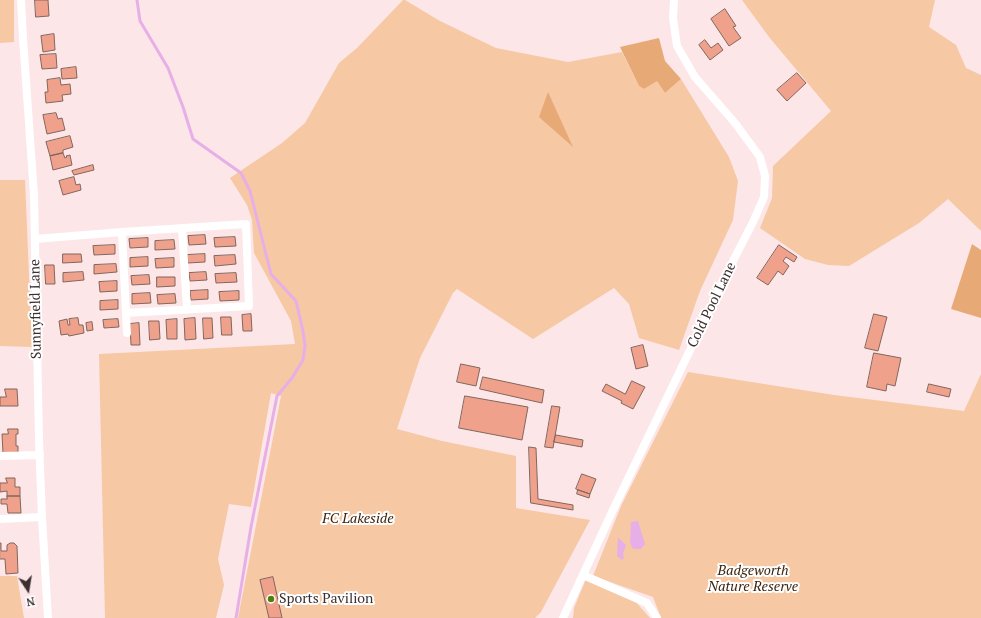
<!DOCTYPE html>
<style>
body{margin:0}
#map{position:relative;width:981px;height:618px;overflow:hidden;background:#fce6e8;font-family:"PT Serif",serif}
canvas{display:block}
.north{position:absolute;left:8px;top:570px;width:40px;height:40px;-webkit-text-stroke:3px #fff;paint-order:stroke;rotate:168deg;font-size:11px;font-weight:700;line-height:16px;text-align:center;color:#3c2f30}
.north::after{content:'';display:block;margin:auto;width:14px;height:18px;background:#3c2f30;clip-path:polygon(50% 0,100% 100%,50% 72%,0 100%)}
</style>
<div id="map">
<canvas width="981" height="618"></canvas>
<div class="north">N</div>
</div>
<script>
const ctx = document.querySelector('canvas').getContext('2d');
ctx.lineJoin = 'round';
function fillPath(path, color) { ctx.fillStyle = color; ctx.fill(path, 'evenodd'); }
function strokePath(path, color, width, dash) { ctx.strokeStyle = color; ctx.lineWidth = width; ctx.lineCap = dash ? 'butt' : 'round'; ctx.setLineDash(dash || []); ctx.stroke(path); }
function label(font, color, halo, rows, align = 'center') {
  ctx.font = font + ' "PT Serif",serif'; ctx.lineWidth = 4; ctx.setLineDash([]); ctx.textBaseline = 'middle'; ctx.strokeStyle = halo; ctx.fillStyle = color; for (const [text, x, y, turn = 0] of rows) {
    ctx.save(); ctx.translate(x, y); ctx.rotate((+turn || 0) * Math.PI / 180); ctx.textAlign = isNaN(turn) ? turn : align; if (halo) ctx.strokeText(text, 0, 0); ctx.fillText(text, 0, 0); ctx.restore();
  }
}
fillPath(new Path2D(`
 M 0,0 L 14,0 L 14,42 L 0,43 Z
 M 403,0 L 405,0 L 440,21 L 496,48 L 568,62 L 622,52 L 639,86 L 644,89 L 657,80 L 665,93 L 681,79 L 729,157 L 738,181 L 733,220 L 700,291 L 679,350 L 639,338 L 629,304 L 614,288 L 533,339 L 457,289 L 453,293 L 420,358 L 397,429 L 442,441 L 516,456 L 516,508 L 590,520 L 541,612 L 535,618 L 238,618 L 281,396 L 271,393 L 251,507 L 229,504 L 218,559 L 224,585 L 216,618 L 105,618 L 99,354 L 295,344 L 291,321 L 254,253 L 252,220 L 247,205 L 230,178 L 282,143 L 305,123 L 339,63 L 357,48 Z
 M 742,0 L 935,0 L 929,27 L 956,45 L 966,68 L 981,75 L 981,231 L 948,199 L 919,223 L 849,266 L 828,265 L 805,259 L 760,228 L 772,198 L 773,166 L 831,111 L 769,37 Z
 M 0,180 L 25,180 L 32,347 L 0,346 Z
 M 688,372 L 834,395 L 964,411 L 981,374 L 981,618 L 661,618 L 653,597 L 593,576 L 621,506 Z
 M 0,576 L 17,576 L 24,618 L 0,618 Z
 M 586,579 L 635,601 L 650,618 L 573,618 L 574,608 Z`), '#f6c8a4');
fillPath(new Path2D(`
 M 659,38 L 665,61 L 681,79 L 665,93 L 657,81 L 644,89 L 639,86 L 620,47 Z
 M 548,92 L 573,147 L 539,117 Z
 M 972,244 L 981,250 L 981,318 L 951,309 Z`), '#e7aa77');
fillPath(new Path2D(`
 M 638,521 L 645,544 L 641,549 L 633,549 L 630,543 L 631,522 Z
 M 618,537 L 626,545 L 623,554 L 624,558 L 622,560 L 617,556 Z`), '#e7afe7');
strokePath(new Path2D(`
 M 137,0 L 140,21 L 168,68 L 183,107 L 193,139 L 241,173 L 250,191 L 271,274 L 296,301 L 303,331 L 305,346 L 303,360 L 292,378 L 277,396 L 251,527 L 236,618`), '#e7afe7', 3);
const building = new Path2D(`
 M 35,0 L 48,0 L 49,16 L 36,17 Z
 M 725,9 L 736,26 L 733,27 L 741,38 L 729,46 L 711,19 Z
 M 54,34 L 55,50 L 43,52 L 41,36 Z
 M 705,40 L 711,48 L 718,43 L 723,50 L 710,60 L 699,45 Z
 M 56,54 L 57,68 L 42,69 L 40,55 Z
 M 76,67 L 77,78 L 62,79 L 61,69 Z
 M 797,73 L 806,83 L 787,101 L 777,90 Z
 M 60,78 L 61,85 L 70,84 L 71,94 L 62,95 L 63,101 L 46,103 L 45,92 L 48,92 L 47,80 Z
 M 56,113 L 58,119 L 62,118 L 65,130 L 47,134 L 43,115 Z
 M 70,136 L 73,147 L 63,150 L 63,153 L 50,156 L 46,142 Z
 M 63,153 L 65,158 L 67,157 L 66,156 L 70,155 L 72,165 L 53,170 L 50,156 Z
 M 93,165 L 94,170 L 74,175 L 72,171 Z
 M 74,177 L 76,185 L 80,184 L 81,190 L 63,195 L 59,181 Z
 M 205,235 L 206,244 L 189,245 L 188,236 Z
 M 235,237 L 236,246 L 215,247 L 214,238 Z
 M 148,238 L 148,247 L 130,248 L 129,239 Z
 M 174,240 L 175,249 L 155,250 L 155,241 Z
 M 115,245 L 115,254 L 94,255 L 93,246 Z
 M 779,245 L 797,257 L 794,262 L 786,257 L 783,261 L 789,266 L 783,275 L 778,271 L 768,285 L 757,278 Z
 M 63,254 L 81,254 L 82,262 L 63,263 Z
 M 205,254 L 205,262 L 188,263 L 187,255 Z
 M 235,255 L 236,264 L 215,266 L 214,256 Z
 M 148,257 L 148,266 L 130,267 L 130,258 Z
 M 174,258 L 174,267 L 156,268 L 155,259 Z
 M 116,264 L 117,272 L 94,274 L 94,265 Z
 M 45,265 L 54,265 L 55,284 L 46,284 Z
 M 83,272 L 84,280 L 63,282 L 63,273 Z
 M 206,272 L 207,280 L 190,281 L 189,273 Z
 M 236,273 L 237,282 L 216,283 L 215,274 Z
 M 149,275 L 150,284 L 132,285 L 131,276 Z
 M 157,277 L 175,277 L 175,286 L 157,287 Z
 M 117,281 L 117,291 L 100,292 L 99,282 Z
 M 208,290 L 208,299 L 191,300 L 190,291 Z
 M 239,291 L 239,300 L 220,301 L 219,292 Z
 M 150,293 L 151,303 L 132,304 L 132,294 Z
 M 175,294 L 176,303 L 158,304 L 157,295 Z
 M 118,300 L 118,309 L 100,310 L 100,301 Z
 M 251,314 L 252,331 L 243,331 L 242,315 Z
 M 874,314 L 887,317 L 878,351 L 865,348 Z
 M 221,317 L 231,317 L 232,335 L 222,335 Z
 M 78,318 L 79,325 L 83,325 L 84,333 L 69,336 L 68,334 L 61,335 L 59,321 L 67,319 L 68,325 L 70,325 L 69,319 Z
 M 195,318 L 196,339 L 185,340 L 184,319 Z
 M 203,318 L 212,318 L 213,338 L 204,339 Z
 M 118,319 L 119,327 L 104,328 L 103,320 Z
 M 177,319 L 177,339 L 167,339 L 166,320 Z
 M 149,321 L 159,321 L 160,339 L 150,340 Z
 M 92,322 L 93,330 L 87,331 L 86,323 Z
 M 139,323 L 140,345 L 131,345 L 130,324 Z
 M 643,345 L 648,366 L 636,369 L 631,348 Z
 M 874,353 L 901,358 L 895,386 L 887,384 L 886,391 L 867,387 Z
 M 461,364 L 480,368 L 476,386 L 457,382 Z
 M 483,377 L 544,390 L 542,403 L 480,389 Z
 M 632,381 L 645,387 L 633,409 L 621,403 L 622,401 L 602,391 L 606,384 L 625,394 Z
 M 929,384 L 951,389 L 949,397 L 927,392 Z
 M 5,389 L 17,389 L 18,406 L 0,406 L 0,397 L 6,397 Z
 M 465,396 L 528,407 L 522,440 L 459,428 Z
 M 552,406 L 560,407 L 553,448 L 545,447 Z
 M 8,429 L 18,429 L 18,434 L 16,434 L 16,446 L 18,446 L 18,452 L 3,453 L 2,434 L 8,434 Z
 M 556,435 L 583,440 L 582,447 L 554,442 Z
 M 529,447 L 536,448 L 538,499 L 573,505 L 573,510 L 531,503 Z
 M 582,474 L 596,479 L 590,494 L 576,489 Z
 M 6,478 L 15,478 L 15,487 L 20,487 L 20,496 L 7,496 L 7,491 L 0,492 L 0,483 L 7,483 Z
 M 578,490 L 590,494 L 589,498 L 577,494 Z
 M 7,496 L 20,496 L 21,513 L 8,513 L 7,504 L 1,504 L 1,499 L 7,499 Z
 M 0,543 L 1,543 L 1,551 L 7,551 L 7,545 L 10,543 L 14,543 L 17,546 L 18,573 L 6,574 L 5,559 L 0,559 Z
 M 273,577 L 282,618 L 269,618 L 260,580 Z`);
fillPath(building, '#efa18b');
strokePath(building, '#82665d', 1);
strokePath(new Path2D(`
 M 21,0 L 23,38 L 34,195 L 39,440 L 42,517 L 48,618
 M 182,228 L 187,309
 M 122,232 L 127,333
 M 35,239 L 122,232 L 246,224 L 249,306 L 126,313
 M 0,456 L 40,455
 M 0,519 L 42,517
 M 583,575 L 647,603 L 657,618
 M 563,618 L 612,512 L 732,263 L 753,222 L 764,197 L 765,176 L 760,157 L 735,123 L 695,77 L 677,46 L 673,18 L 674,0`), '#fff', 8);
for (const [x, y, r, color] of [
 [271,599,4,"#507f0d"]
]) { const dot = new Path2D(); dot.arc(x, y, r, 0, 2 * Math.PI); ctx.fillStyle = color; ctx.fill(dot); strokePath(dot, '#fff', 1.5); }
label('14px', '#3c2f30', '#fff', [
 ["Cold Pool Lane",712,305,-64],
 ["Sunnyfield Lane",36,309,-91]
]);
label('italic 14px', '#3c230d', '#fff', [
 ["FC Lakeside",358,519],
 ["Badgeworth",753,571],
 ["Nature Reserve",753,587]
]);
label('14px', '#3c2f30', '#fff', [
 ["Sports Pavilion",279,599]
], 'left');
</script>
